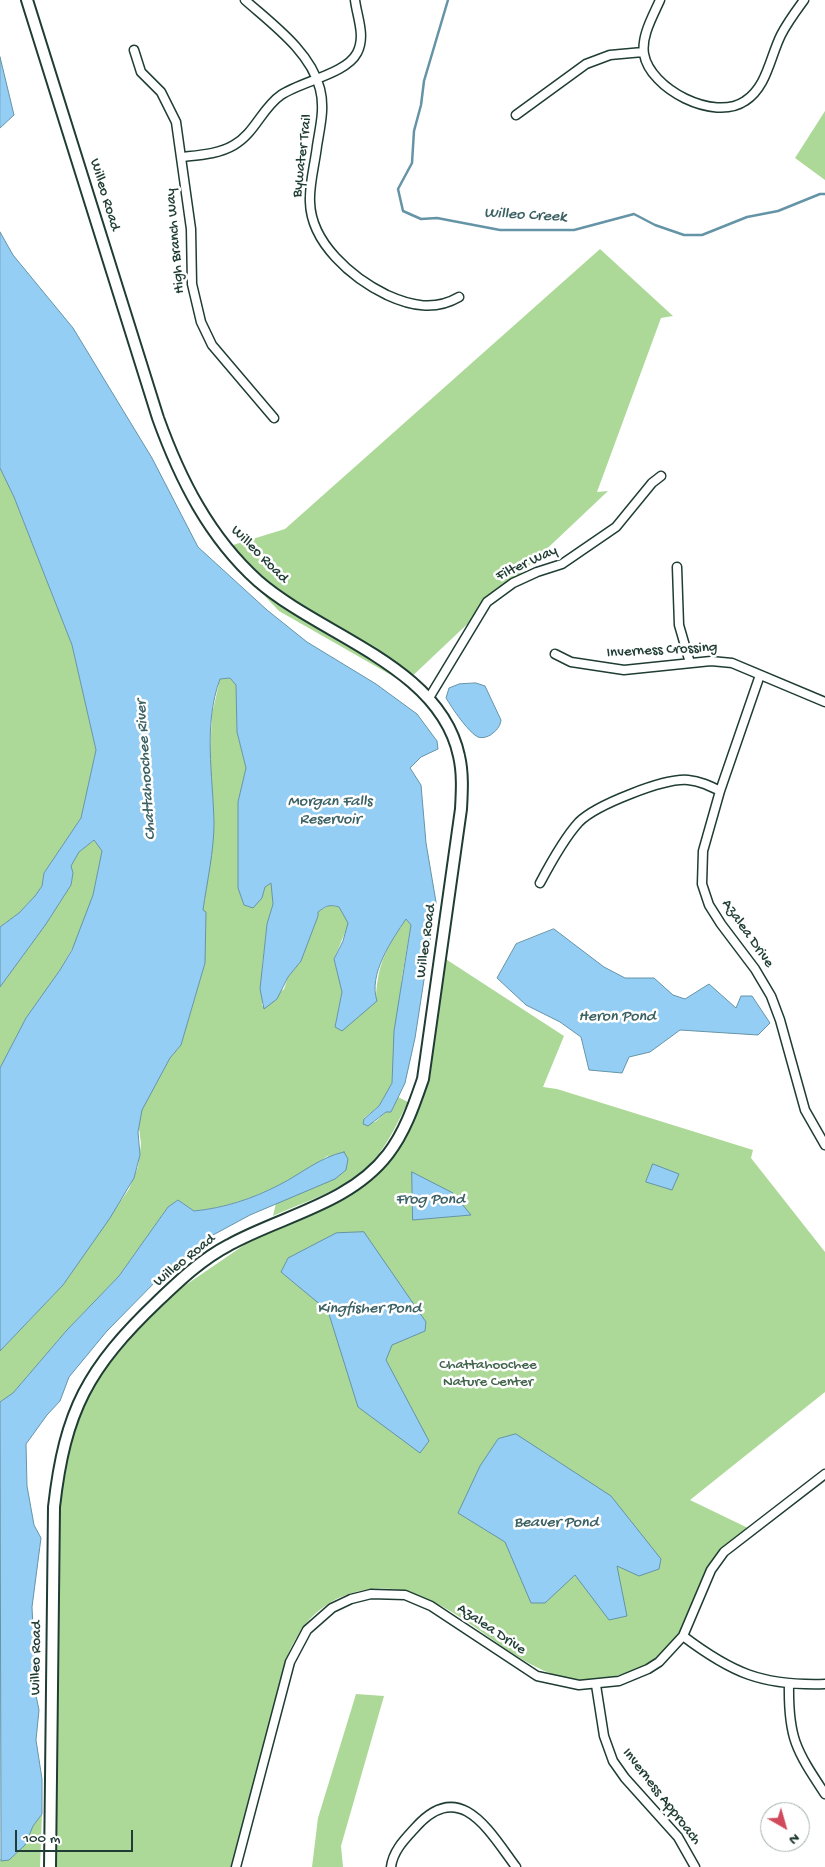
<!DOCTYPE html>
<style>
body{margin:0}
#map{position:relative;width:825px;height:1867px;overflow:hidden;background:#fff;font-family:"Gochi Hand",sans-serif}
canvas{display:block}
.north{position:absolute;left:760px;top:1802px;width:50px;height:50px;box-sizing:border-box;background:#fff;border:1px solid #a5b1ae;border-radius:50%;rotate:142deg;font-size:14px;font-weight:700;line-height:20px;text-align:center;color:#1f3d34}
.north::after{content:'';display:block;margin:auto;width:18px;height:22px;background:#d1495b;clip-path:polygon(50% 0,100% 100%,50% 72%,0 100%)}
.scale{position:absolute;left:15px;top:1830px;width:118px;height:22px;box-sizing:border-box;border:2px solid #1f3d34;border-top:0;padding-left:6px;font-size:15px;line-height:18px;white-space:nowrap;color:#1f3d34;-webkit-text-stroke:4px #fff;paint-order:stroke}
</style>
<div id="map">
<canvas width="825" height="1867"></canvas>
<div class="north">N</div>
<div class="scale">100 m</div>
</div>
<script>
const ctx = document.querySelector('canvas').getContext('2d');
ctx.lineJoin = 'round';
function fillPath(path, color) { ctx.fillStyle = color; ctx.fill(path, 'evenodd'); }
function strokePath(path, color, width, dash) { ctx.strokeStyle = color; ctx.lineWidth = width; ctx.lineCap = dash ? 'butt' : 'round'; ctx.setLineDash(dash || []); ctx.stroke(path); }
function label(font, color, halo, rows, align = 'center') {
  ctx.font = font + ' "Gochi Hand",sans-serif'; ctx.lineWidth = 5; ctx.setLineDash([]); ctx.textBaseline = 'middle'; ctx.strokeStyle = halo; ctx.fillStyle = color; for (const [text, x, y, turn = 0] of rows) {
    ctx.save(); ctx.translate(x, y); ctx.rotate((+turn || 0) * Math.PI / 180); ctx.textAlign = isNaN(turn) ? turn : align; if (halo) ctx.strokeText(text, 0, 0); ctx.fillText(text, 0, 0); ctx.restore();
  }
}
fillPath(new Path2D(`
 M 825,111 L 825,180 L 795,158 Z
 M 600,249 L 673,316 L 661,318 L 597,492 L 608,491 L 405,683 L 279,611 L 220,549 L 285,529 Z
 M 0,468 L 14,497 L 72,645 L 96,750 L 81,818 L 44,873 L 42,886 L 35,896 L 19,913 L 0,927 Z
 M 231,678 L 236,685 L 237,732 L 246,768 L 238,802 L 239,888 L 262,898 L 265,887 L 271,883 L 273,904 L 267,924 L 262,967 L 262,1006 L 284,989 L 288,977 L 301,961 L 318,916 L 317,912 L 330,905 L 339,907 L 349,923 L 334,959 L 342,992 L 335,1027 L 376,997 C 378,961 387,948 406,919 L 411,925 L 402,977 L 392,1083 L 379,1106 L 364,1118 L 363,1124 L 375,1122 L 386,1112 L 391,1112 L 398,1097 L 408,1102 C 398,1122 388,1144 373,1161 C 348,1189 306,1201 273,1216 L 276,1203 L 294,1195 L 329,1155 C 288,1183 244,1206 194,1211 L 178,1200 L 168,1207 L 119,1276 L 67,1330 L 13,1393 L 0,1402 L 0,1351 L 63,1285 L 129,1189 L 138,1167 L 141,1144 L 138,1121 L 142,1109 L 170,1058 L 181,1045 L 205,963 L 203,910 L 214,825 L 210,757 L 212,714 L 220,679 Z
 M 94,840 L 102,851 L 93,895 L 77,940 L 60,970 L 26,1018 L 0,1068 L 0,987 L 46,924 L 71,885 L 73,873 L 71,866 L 79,852 Z
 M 438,954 L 564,1036 L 543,1087 L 557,1089 L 753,1150 L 751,1158 L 825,1252 L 825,1392 L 690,1500 L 748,1528 C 737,1538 722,1550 714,1563 C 709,1570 706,1580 703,1589 C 687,1626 677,1650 639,1668 C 613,1680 579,1685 552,1674 C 482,1647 430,1567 349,1594 C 327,1601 308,1617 297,1637 C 278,1666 279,1702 271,1734 C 260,1779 246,1823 233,1867 L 56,1867 L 58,1753 L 55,1481 L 76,1422 L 98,1378 L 128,1341 L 171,1295 L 247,1243 L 325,1208 L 349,1194 L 372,1179 L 398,1151 L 411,1121 Z
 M 356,1694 L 384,1696 L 341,1846 L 343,1867 L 312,1867 L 318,1818 Z
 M 42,1814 L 40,1867 L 0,1867 L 0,1859 L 9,1860 C 27,1846 28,1829 42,1814 Z`), '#add998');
const water = new Path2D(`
 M 0,57 L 14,115 L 0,128 Z
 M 0,232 L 13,255 L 73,328 L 152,458 L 198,547 L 267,610 L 307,642 L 376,684 L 417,714 L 437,741 L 438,749 L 421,757 L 410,768 L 421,785 L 426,843 L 436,902 L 415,1038 L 405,1083 L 391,1112 L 386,1112 L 368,1126 L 363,1124 L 364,1119 L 379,1106 L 392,1083 L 394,1031 L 411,925 L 406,919 C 392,940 368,974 377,1001 L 342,1031 L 335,1027 L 342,992 L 334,959 L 343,941 L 348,923 L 339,907 C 329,904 326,906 318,912 L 318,916 L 301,961 L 288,977 L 277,999 L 264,1009 L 260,989 L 267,924 L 273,904 L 271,883 L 265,887 L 262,898 L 253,908 L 244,905 L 238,888 L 238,802 L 246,768 L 237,732 L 236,685 L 230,678 L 220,679 C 203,725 213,775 214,823 C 214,851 207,882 203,910 L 206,912 L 205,963 L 181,1045 L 170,1058 L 142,1110 L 138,1132 L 140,1155 L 134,1178 L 110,1218 L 63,1285 L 0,1351 L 0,1068 L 26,1018 L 60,970 L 72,950 L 93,895 L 102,851 L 94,840 L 79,852 L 71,866 L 73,873 L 71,885 L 46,924 L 0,987 L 0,927 L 19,913 L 35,896 L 42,886 L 44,873 L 81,818 L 96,750 L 72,645 L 14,497 L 0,468 Z
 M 476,683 L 485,686 L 501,720 C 500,726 498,729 493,733 C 490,736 483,739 478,737 C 468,732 452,708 446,698 L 449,688 L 459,684 Z
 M 554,929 L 604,967 L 625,978 L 654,978 L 673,995 L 685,999 L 709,984 L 736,1008 L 741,996 L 752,996 L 770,1023 L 758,1035 L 680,1030 L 650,1052 L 629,1057 L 622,1073 L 589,1070 L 581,1037 L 560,1022 L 526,1005 L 497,978 L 516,944 Z
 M 344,1152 L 348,1159 L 346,1170 L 335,1179 L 250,1215 L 213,1235 L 162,1275 L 107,1331 L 69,1377 L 60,1401 L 47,1415 L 26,1444 L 27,1486 L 34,1525 L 41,1538 L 32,1607 L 34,1648 L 41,1671 L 34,1686 L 39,1710 L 36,1740 L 42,1779 L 42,1814 L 33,1826 L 25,1845 L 9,1860 L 1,1861 L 0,1402 L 13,1393 L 67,1330 L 119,1276 L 168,1207 L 178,1200 L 194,1211 C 224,1208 252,1199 279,1185 C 301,1174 320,1157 344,1152 Z
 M 653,1164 L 679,1174 L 672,1190 L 646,1182 Z
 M 412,1172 L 453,1193 L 471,1215 L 413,1220 Z
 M 364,1232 L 426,1322 L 425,1331 L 392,1345 L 386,1360 L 429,1441 L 420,1453 L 358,1407 L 328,1311 L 281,1272 L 288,1258 L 336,1233 Z
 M 516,1434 L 611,1496 L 661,1559 L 659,1569 L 639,1576 L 617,1566 L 627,1616 L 609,1620 L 575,1575 L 545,1603 L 531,1603 L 505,1542 L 458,1513 L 480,1466 L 498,1439 Z`);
fillPath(water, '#94cef4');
strokePath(water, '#6594a7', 1);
strokePath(new Path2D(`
 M 448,0 L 424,81 L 421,105 L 414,131 L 412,163 L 398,189 L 403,211 L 421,219 L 437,218 L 500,230 L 574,230 L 634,214 L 655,225 L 684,235 L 702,235 L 747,217 L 778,211 L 820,194 L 825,194`), '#6594a7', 2.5);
const minor = new Path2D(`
 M 245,0 C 272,24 311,52 320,89 C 325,108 320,127 317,146 C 315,164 309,184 310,202 C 311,243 352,278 387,295 C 411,306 435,311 459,297
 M 660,0 C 653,16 641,36 644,54 C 650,89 714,122 745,101 C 767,87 770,57 781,35 C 787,23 796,11 804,0
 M 134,50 L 141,72 L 161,92 L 176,122 L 191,229 L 192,284 L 201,322 L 212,345 L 274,418
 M 516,115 L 586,64 L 610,55 L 643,52
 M 182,157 C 200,155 219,154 234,145 C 255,133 262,108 281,95 C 302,81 346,74 357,53 C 366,36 357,17 355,0
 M 677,567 L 679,625 L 690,663
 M 555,654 L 571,662 L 624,670 L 711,661 L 732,663 L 825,702
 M 760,675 L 720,791 L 703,851 L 702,884 L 709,905 L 721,924 L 755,969 L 771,996 L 780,1020 L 805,1110 L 825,1145
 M 429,698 L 487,602 L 513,583 L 537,572 L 562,564 L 616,527 L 652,483 L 661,476
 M 540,883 C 549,866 566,836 579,822 C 596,805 664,778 688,780 C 700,781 710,786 720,791
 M 683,1636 C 732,1673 762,1686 825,1684
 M 789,1684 C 788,1738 796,1750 825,1794
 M 596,1685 L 604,1736 L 613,1761 L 625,1778 L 678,1837 L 695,1867
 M 236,1867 L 290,1662 L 307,1630 L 332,1608 L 351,1599 L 371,1594 L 405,1595 L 431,1606 L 537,1676 L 579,1685 L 619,1681 L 648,1669 L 659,1662 L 683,1636 L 711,1570 L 724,1552 L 825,1474
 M 391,1867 C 393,1851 404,1840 415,1828 C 460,1777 489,1831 516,1867`);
const tertiary = new Path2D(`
 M 27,0 L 158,418 C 180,479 209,537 258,581 C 321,636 440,666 459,756 C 463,773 462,791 461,809 L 423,1079 C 414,1105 405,1132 388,1154 C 350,1204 281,1216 229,1245 C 202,1259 180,1280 158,1301 C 88,1368 65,1410 54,1507 L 50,1867`);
strokePath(minor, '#1f3d34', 11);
strokePath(tertiary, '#1f3d34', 14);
strokePath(minor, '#fff', 8);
strokePath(tertiary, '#fff', 10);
label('15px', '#1f3d34', '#fff', [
 ["Bywater Trail",303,156,-83],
 ["Willeo Road",104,195,73],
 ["High Branch Way",176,241,-95],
 ["Willeo Road",259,555,45],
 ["Filter Way",527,564,-25],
 ["Inverness Crossing",662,651,-3],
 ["Azalea Drive",747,934,55],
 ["Willeo Road",427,941,-82],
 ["Willeo Road",185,1261,-39],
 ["Azalea Drive",491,1630,34],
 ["Willeo Road",37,1658,-89],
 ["Inverness Approach",661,1797,52]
]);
label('15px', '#42644d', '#fff', [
 ["Chattahoochee",488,1366],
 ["Nature Center",488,1383]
]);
label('italic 16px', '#3c6164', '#fff', [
 ["Willeo Creek",525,216,3],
 ["Chattahoochee River",147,770,-94],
 ["Morgan Falls",330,803],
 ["Reservoir",330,821],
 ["Heron Pond",617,1018],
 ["Frog Pond",430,1201],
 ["Kingfisher Pond",369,1310],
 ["Beaver Pond",556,1524]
]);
</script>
